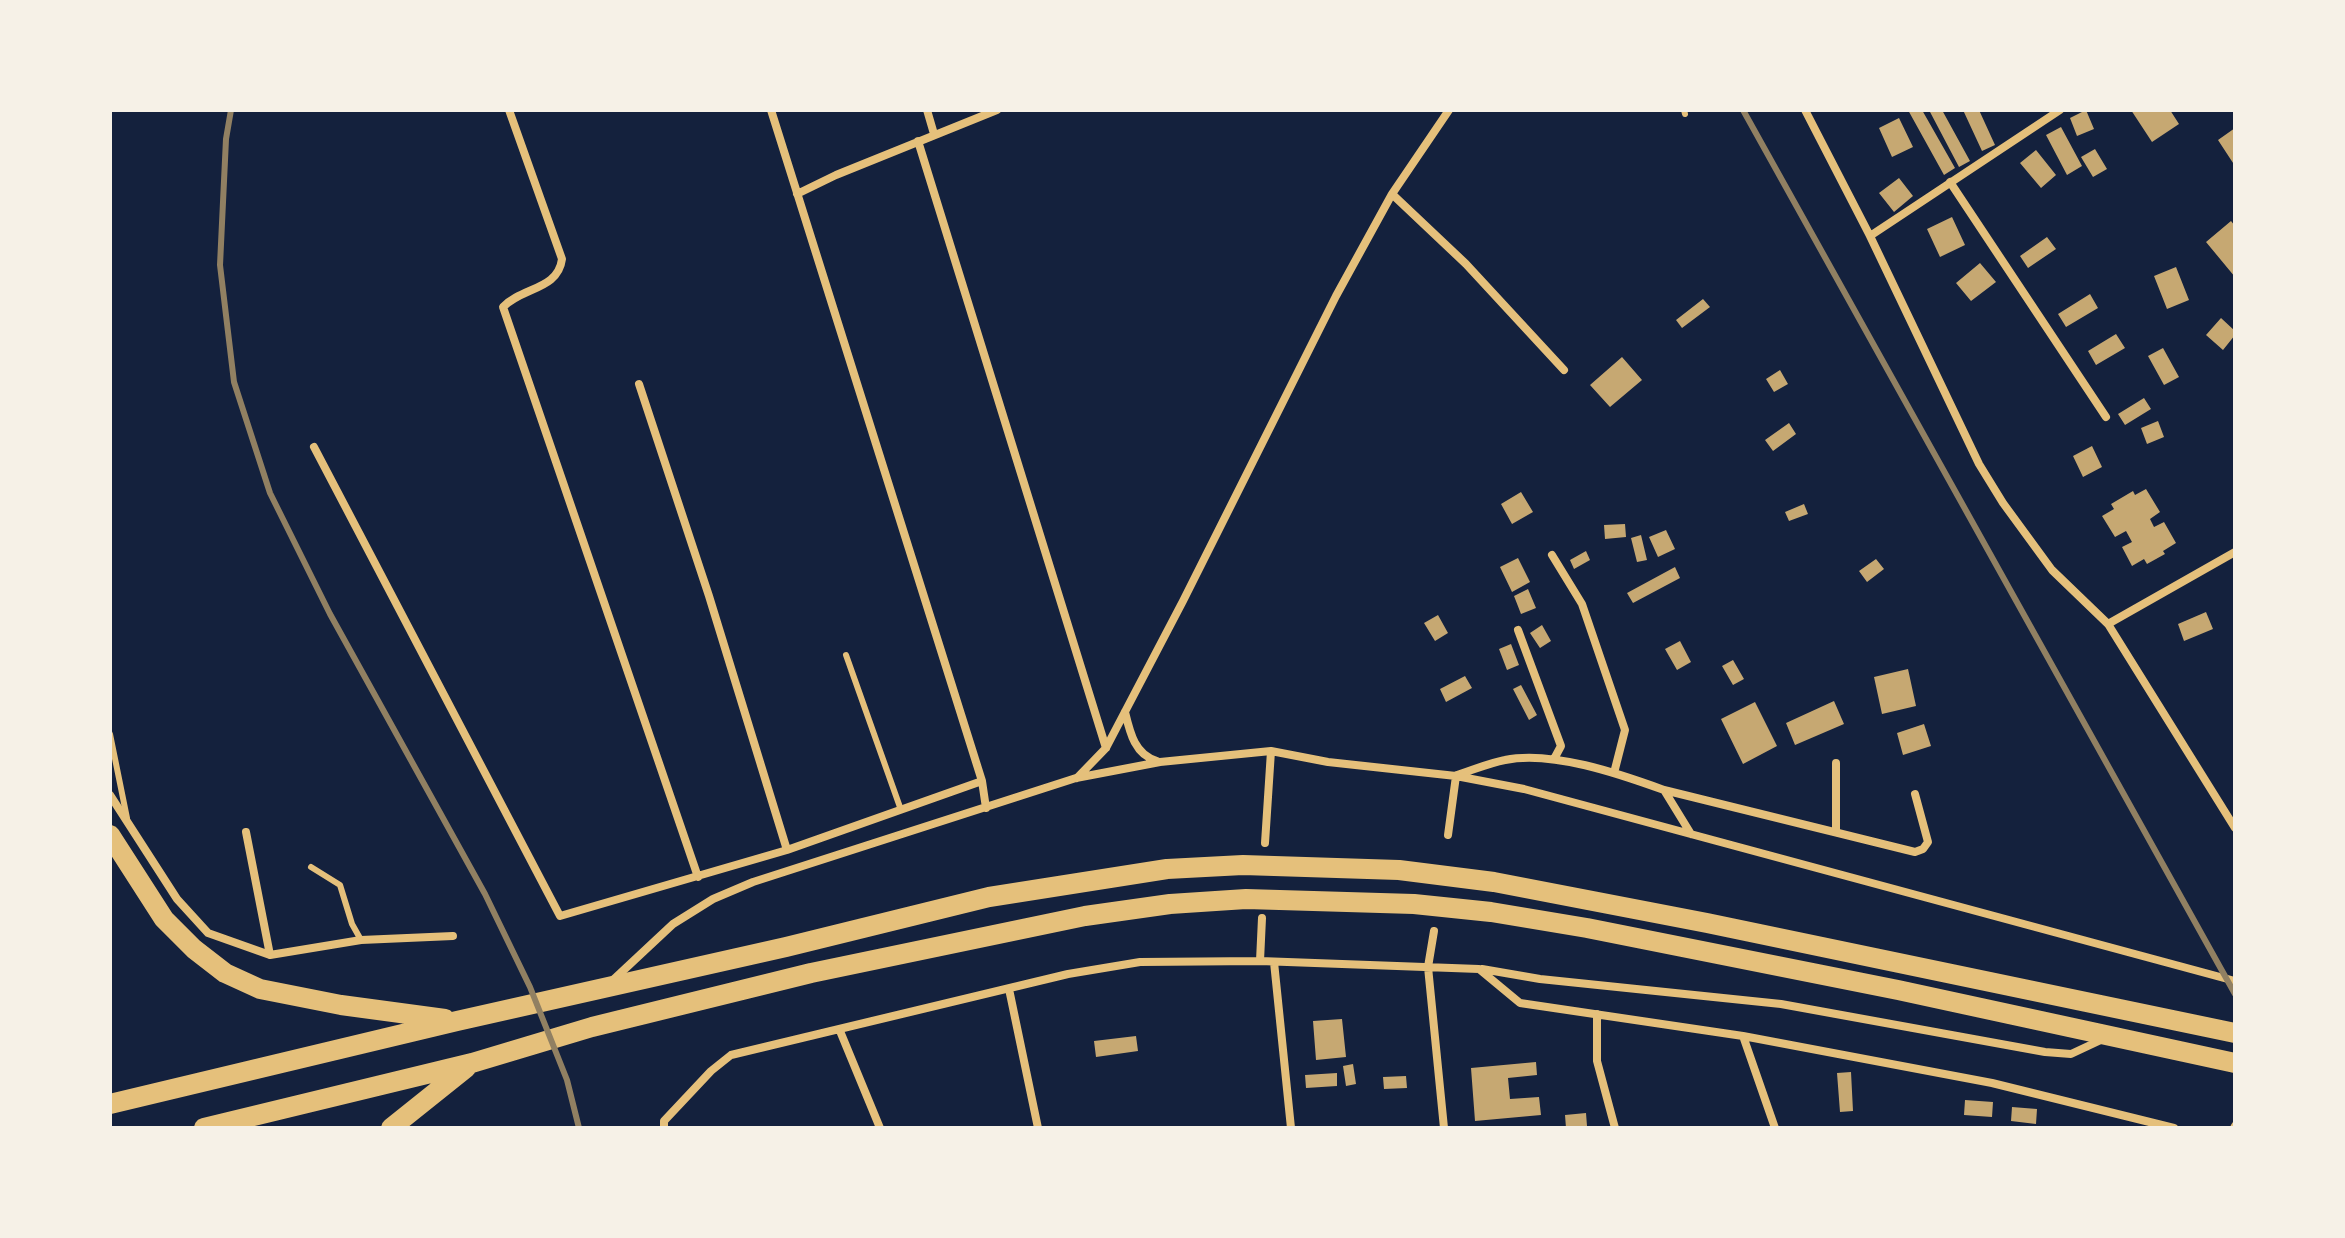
<!DOCTYPE html>
<style>
body{margin:0}
#map{position:relative;width:2345px;height:1238px;overflow:hidden;background:#14213d;font-family:"Alegreya Sans",sans-serif}
canvas{display:block}
.frame{position:absolute;inset:0;border:112px solid #f6f1e7;pointer-events:none}
</style>
<div id="map">
<canvas width="2345" height="1238"></canvas>
<div class="frame"></div>
</div>
<script>
const ctx = document.querySelector('canvas').getContext('2d');
ctx.lineJoin = 'round';
function fillPath(path, color) { ctx.fillStyle = color; ctx.fill(path, 'evenodd'); }
function strokePath(path, color, width, dash) { ctx.strokeStyle = color; ctx.lineWidth = width; ctx.lineCap = dash ? 'butt' : 'round'; ctx.setLineDash(dash || []); ctx.stroke(path); }
fillPath(new Path2D(`
 M 1908,110 L 1922,110 L 1955,168 L 1944,175 Z
 M 1929,110 L 1942,110 L 1970,161 L 1959,167 Z
 M 1963,110 L 1979,110 L 1995,145 L 1982,151 Z
 M 2086,110 L 2094,129 L 2077,136 L 2070,118 Z
 M 2131,110 L 2170,110 L 2179,124 L 2152,142 Z
 M 1899,118 L 1913,147 L 1892,157 L 1879,128 Z
 M 2061,127 L 2082,166 L 2067,175 L 2046,135 Z
 M 2235,128 L 2235,166 L 2218,140 Z
 M 2095,149 L 2107,169 L 2093,177 L 2081,157 Z
 M 2036,150 L 2056,175 L 2041,188 L 2020,163 Z
 M 1899,178 L 1913,196 L 1894,212 L 1879,193 Z
 M 1952,217 L 1965,245 L 1940,257 L 1927,229 Z
 M 2231,221 L 2235,226 L 2235,277 L 2206,242 Z
 M 2047,237 L 2056,249 L 2028,268 L 2020,256 Z
 M 1980,263 L 1996,282 L 1971,301 L 1956,283 Z
 M 2176,267 L 2189,300 L 2167,309 L 2154,276 Z
 M 2090,294 L 2098,308 L 2066,327 L 2058,314 Z
 M 1703,299 L 1710,307 L 1682,328 L 1676,320 Z
 M 2221,318 L 2235,331 L 2235,335 L 2223,350 L 2206,335 Z
 M 2116,334 L 2125,348 L 2096,365 L 2088,351 Z
 M 2163,348 L 2179,377 L 2164,385 L 2148,356 Z
 M 1622,357 L 1642,380 L 1610,407 L 1590,385 Z
 M 1780,370 L 1788,384 L 1774,392 L 1766,379 Z
 M 2144,398 L 2151,409 L 2125,425 L 2118,414 Z
 M 2158,421 L 2164,437 L 2147,444 L 2141,428 Z
 M 1789,423 L 1796,434 L 1773,451 L 1765,440 Z
 M 2092,446 L 2102,467 L 2083,477 L 2073,456 Z
 M 2146,489 L 2160,512 L 2150,519 L 2154,527 L 2164,522 L 2176,543 L 2163,551 L 2165,554 L 2147,564 L 2144,559 L 2132,566 L 2122,547 L 2132,542 L 2126,531 L 2115,537 L 2102,516 L 2114,509 L 2111,504 L 2133,491 L 2135,495 Z
 M 1521,492 L 1533,512 L 1512,524 L 1501,504 Z
 M 1804,504 L 1808,514 L 1789,521 L 1785,512 Z
 M 1625,524 L 1626,537 L 1605,539 L 1604,525 Z
 M 1666,530 L 1675,549 L 1658,557 L 1649,537 Z
 M 1641,535 L 1647,560 L 1637,562 L 1631,538 Z
 M 1586,551 L 1590,560 L 1574,569 L 1570,560 Z
 M 1518,558 L 1530,582 L 1512,592 L 1500,567 Z
 M 1876,559 L 1884,569 L 1867,582 L 1859,571 Z
 M 1675,567 L 1680,578 L 1633,603 L 1627,593 Z
 M 1528,589 L 1536,608 L 1521,614 L 1514,596 Z
 M 2206,612 L 2213,629 L 2184,641 L 2178,624 Z
 M 1438,615 L 1448,633 L 1435,641 L 1424,623 Z
 M 1542,625 L 1551,641 L 1540,648 L 1530,633 Z
 M 1680,641 L 1691,662 L 1677,670 L 1665,649 Z
 M 1511,644 L 1519,665 L 1507,670 L 1499,649 Z
 M 1733,660 L 1744,679 L 1733,685 L 1722,666 Z
 M 1908,669 L 1916,706 L 1882,714 L 1874,677 Z
 M 1465,676 L 1472,688 L 1446,702 L 1440,689 Z
 M 1521,685 L 1537,715 L 1529,720 L 1513,689 Z
 M 1834,701 L 1844,724 L 1795,745 L 1786,723 Z
 M 1755,702 L 1777,746 L 1743,764 L 1721,719 Z
 M 1924,724 L 1931,746 L 1903,755 L 1897,733 Z
 M 1342,1019 L 1346,1057 L 1316,1060 L 1313,1021 Z
 M 1136,1036 L 1138,1051 L 1096,1057 L 1094,1041 Z
 M 1536,1062 L 1537,1075 L 1508,1078 L 1510,1099 L 1539,1097 L 1541,1115 L 1475,1121 L 1471,1068 Z
 M 1353,1064 L 1356,1084 L 1346,1086 L 1343,1066 Z
 M 1851,1072 L 1853,1111 L 1840,1112 L 1837,1073 Z
 M 1337,1073 L 1337,1086 L 1306,1088 L 1305,1075 Z
 M 1406,1076 L 1407,1088 L 1384,1089 L 1383,1077 Z
 M 1965,1100 L 1993,1102 L 1992,1117 L 1964,1115 Z
 M 2012,1107 L 2037,1109 L 2036,1124 L 2011,1121 Z
 M 1586,1113 L 1587,1126 L 1566,1128 L 1565,1115 Z`), '#c6a872');
strokePath(new Path2D(`
 M 1684,110 L 1685,114
 M 846,655 L 901,810
 M 110,734 L 127,818
 M 311,867 L 340,885 L 352,924 L 361,940`), '#e5c07b', 6);
strokePath(new Path2D(`
 M 509,110 L 562,259 C 558,290 522,287 503,307 L 698,877
 M 771,110 L 982,781 L 986,808
 M 927,110 L 934,134
 M 1805,110 L 1870,236 L 1979,464 L 2003,503 L 2052,570 L 2108,624 L 2235,828
 M 918,141 L 1106,748
 M 1950,182 L 2106,417
 M 797,194 L 836,175 L 997,110
 M 1392,194 L 1466,264 L 1564,370
 M 1870,236 L 2060,110
 M 639,384 L 709,596 L 787,850
 M 314,447 L 560,916 L 787,850 L 982,781
 M 1552,555 L 1582,604 L 1625,730 L 1614,773
 M 2108,624 L 2235,552
 M 1518,630 L 1561,746 L 1554,759
 M 1125,712 C 1130,733 1135,755 1157,761
 M 1457,775 C 1473,770 1489,763 1505,760 C 1551,750 1620,774 1664,790 L 1691,834
 M 1077,778 L 1106,748 L 1183,601 L 1336,296 L 1392,194 L 1449,110
 M 1664,790 L 1915,852 L 1923,849 L 1928,842 L 1915,794
 M 110,795 L 177,899 L 208,933 L 270,955 L 361,940 L 453,936
 M 1836,831 L 1836,763
 M 246,832 L 270,955
 M 1448,835 L 1456,776
 M 1265,843 L 1271,751
 M 1262,918 L 1260,961 L 1479,969 L 1520,1003 L 1743,1036 L 1992,1083 L 2174,1128
 M 1434,931 L 1428,967 L 1444,1128
 M 1274,962 L 1291,1128
 M 1482,969 L 1540,979 L 1781,1004 L 2045,1052 L 2071,1054 L 2103,1039
 M 612,981 L 673,924 L 713,899 L 753,882 L 1076,778 L 1160,762 L 1271,751 L 1328,762 L 1456,776 L 1524,789 L 2235,981
 M 1009,989 L 1038,1128
 M 1597,1014 L 1597,1061 L 1615,1128
 M 840,1031 L 880,1128
 M 1743,1036 L 1775,1128
 M 664,1128 L 664,1121 L 711,1071 L 731,1055 L 1068,974 L 1140,962 L 1260,961
 M 2234,1128 L 2235,1126`), '#e5c07b', 8);
strokePath(new Path2D(`
 M 110,835 L 164,919 L 194,949 L 225,973 L 260,989 L 341,1005 L 445,1019
 M 110,1104 L 457,1021 L 786,947 L 989,897 L 1167,869 L 1243,865 L 1399,870 L 1494,882 L 1707,923 L 2235,1033
 M 204,1128 L 472,1063 L 592,1027 L 811,973 L 1085,916 L 1170,904 L 1246,899 L 1414,904 L 1491,912 L 1587,928 L 1898,990 L 2235,1063
 M 391,1128 L 466,1068`), '#e5c07b', 20);
strokePath(new Path2D(`
 M 231,110 L 226,139 L 220,265 L 234,382 L 270,493 L 330,614 L 485,894 L 530,987 L 567,1080 L 579,1128
 M 1743,110 L 2235,994`), '#918062', 6);
</script>
